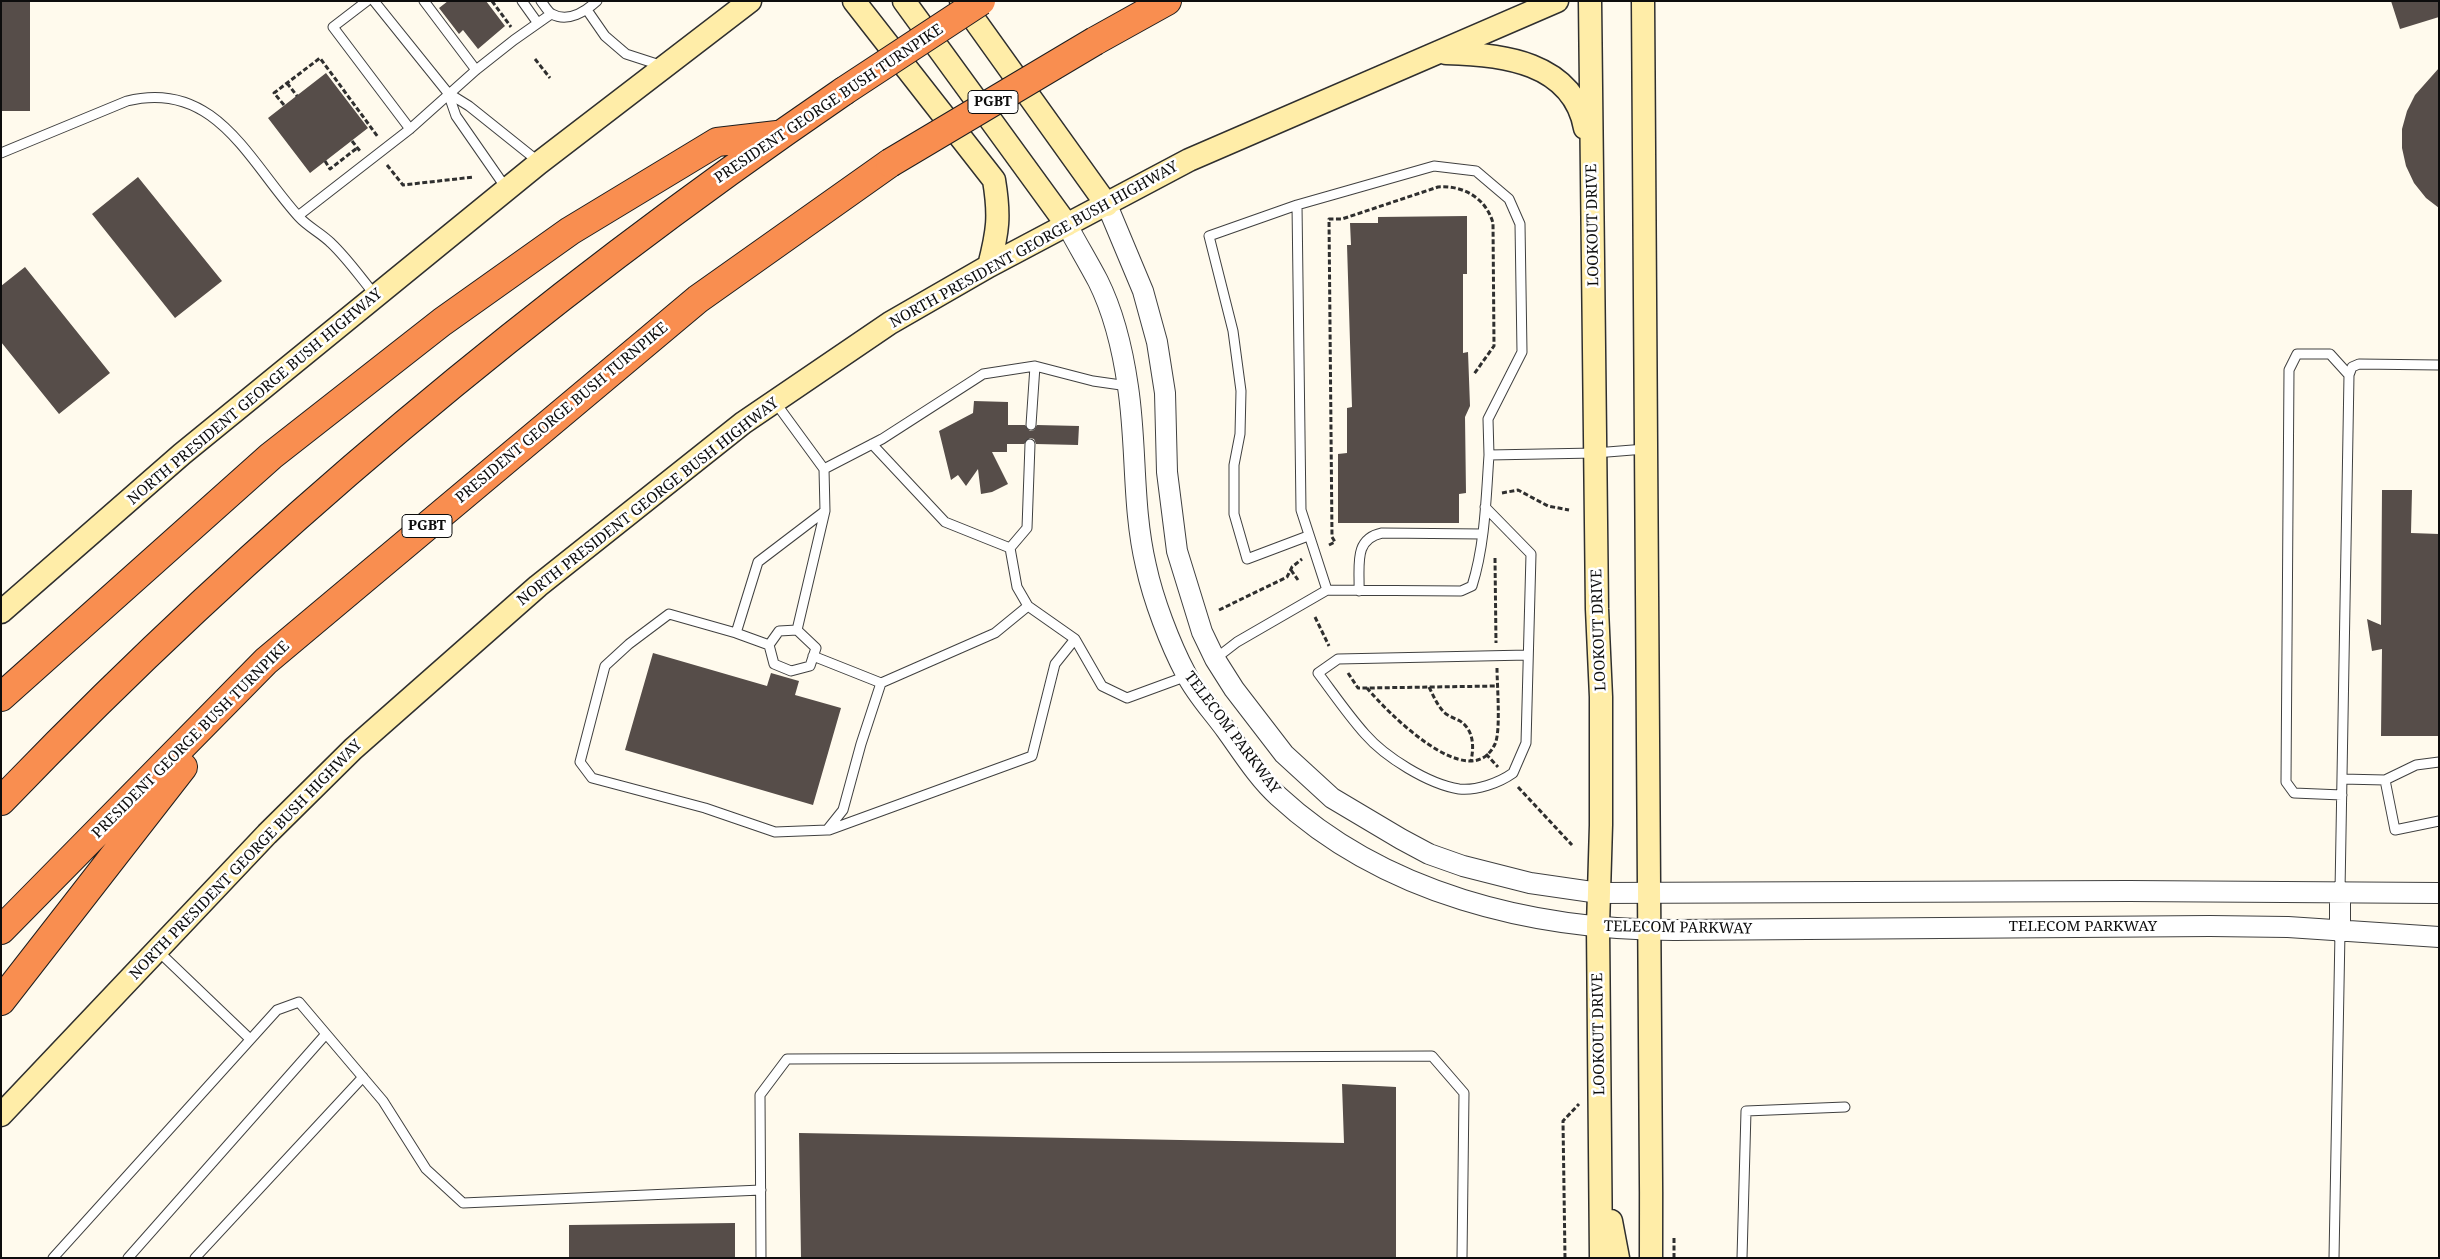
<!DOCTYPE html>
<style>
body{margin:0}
#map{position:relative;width:2440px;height:1259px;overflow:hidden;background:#fffaed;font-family:"Noto Serif",serif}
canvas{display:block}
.frame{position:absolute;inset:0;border:2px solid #0d0d0d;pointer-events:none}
</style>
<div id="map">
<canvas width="2440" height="1259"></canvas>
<div class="frame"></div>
</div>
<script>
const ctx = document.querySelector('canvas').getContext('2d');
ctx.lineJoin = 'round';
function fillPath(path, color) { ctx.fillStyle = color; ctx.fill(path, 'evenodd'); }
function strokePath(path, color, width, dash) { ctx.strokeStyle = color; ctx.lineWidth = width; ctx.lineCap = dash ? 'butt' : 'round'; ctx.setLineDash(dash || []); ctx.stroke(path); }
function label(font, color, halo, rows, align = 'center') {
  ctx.font = font + ' "Noto Serif",serif'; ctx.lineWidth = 5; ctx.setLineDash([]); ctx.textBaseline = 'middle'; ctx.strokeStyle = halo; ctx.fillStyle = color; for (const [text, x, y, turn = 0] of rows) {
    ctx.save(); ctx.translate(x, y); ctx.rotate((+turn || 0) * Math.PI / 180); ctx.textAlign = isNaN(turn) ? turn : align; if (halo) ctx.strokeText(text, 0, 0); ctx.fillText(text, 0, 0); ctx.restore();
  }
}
fillPath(new Path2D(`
 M 1,1 L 30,1 L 30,111 L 1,111 Z
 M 448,1 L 486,1 L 505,26 L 478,49 L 463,30 L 459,34 L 439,8 Z
 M 2391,1 L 2439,1 L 2439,17 L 2400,29 Z
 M 2439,68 L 2439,208 L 2426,198 L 2414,183 L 2406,166 L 2402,148 L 2402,129 L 2407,111 L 2415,95 Z
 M 326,73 L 368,128 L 310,173 L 268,118 Z
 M 138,177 L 222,281 L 175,318 L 92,214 Z
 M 1467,216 L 1467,274 L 1463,274 L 1463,353 L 1468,352 L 1470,406 L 1465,417 L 1466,493 L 1459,494 L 1459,523 L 1338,523 L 1338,454 L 1347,453 L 1347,408 L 1352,407 L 1347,245 L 1351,245 L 1350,223 L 1378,223 L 1378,217 Z
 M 25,267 L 110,373 L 59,414 L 1,342 L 1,286 Z
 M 974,401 L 1008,402 L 1008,425 L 1025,425 L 1030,431 L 1034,430 L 1037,425 L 1079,426 L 1078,445 L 1036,444 L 1034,439 L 1030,438 L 1024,444 L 1007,444 L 1007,452 L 992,452 L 1008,484 L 992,492 L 981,494 L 978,469 L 966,486 L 958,475 L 951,480 L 939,431 L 973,413 Z
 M 2382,490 L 2412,490 L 2411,533 L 2439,534 L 2439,736 L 2381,736 L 2382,649 L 2372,651 L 2367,619 L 2381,625 Z
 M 653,653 L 767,686 L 771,673 L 799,681 L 795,695 L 841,708 L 813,805 L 625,750 Z
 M 1342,1084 L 1396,1087 L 1396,1258 L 801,1258 L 799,1133 L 1344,1143 Z
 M 735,1223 L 735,1258 L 569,1258 L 569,1225 Z`), '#564d49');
const service = new Path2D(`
 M 367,1 L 333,27 L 410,129
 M 374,1 L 448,93 L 456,116 L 506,188
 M 424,1 L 476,70
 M 522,1 L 537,22
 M 541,1 C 544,5 548,12 552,14 C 568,23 586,11 597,1
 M 587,10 L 605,36 L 626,54 L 663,66
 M 448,93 L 469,106 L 539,162
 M 1,153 L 127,101 C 216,79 249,162 299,217 C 308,227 321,233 331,243 C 347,258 361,278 375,295
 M 1297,205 L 1209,236 L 1233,331 L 1241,391 L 1240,434 L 1234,465 L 1234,514 L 1247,559 L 1308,536
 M 298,216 L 410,129 L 476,70 L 514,40 L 551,14
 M 775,402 L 824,469
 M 1031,425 L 1035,366
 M 872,444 L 945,522 L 1010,548 L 1017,587 L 1028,606 L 1075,639 L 1102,686 L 1127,698 L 1187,676
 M 1485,507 L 1531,554 L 1526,743 L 1513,773 C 1499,783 1476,791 1459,789 C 1428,784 1385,757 1365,734 C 1348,715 1333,693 1318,673 L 1338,659 L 1528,655
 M 1010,548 L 1027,528 L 1030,444
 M 1327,590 L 1301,510 L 1297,205 L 1434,166 L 1476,171 L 1509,199 L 1520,224 L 1522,352 L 1488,419 L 1489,455
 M 1359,591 C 1360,566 1353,539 1382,533 L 1482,534
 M 797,630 L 816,648 L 810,666 L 791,671 L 774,664 L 769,645 L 779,631 L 797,630 L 825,511 L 824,469 L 882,439 L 983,374 L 1035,366 L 1093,381 L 1128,386
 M 736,633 L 758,562 L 825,511
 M 769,645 L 736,633 L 669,614 L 629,644 L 605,666 L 580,762 L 592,778 L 705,808 L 775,832 L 827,830 L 843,810 L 861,744 L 881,683 L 813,656
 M 1215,659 L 1237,642 L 1327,590 L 1461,591 L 1472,586 C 1485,545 1486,499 1489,455 L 1595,453 L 1645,449
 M 881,683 L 995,633 L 1028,606
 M 2342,779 L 2385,780 L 2395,830 L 2439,821
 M 2385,780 L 2416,765 L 2439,762
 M 2342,795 L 2294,793 L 2286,782 L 2289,370 L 2297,354 L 2330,354 L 2349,375
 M 829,830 L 1032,756 L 1055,664 L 1075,639
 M 2340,891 L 2349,375 L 2352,367 L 2359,364 L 2439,365
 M 157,950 L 250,1039
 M 53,1258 L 277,1010 L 299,1002 L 383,1101 L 426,1169 L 463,1203 L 761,1190
 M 128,1258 L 326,1034
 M 195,1258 L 363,1077
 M 761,1258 L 760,1095 L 787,1059 L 1432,1056 L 1464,1093 L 1462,1258
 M 1742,1258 L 1746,1111 L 1845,1107
 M 2334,1258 L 2340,932`);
const tertiary = new Path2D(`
 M 1107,205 L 1143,291 L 1157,342 L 1165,393 L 1167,472 L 1177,551 L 1202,632 L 1215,659 L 1234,689 L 1284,754 L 1332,798 L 1401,839 L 1429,854 L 1463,866 L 1530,883 L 1599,893 L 2128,891 L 2439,893
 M 1067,225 C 1077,244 1088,262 1098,281 C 1114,313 1123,352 1128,387 C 1137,446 1132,507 1146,566 C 1153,599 1170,644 1186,674 C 1196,694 1213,712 1226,730 C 1242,752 1258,778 1278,796 C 1384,894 1533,930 1674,930 L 2210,926 L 2288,927 L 2439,937
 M 2340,932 L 2340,891`);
const secondary = new Path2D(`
 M 854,1 L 994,180 C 1000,216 998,231 989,266
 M 904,1 L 1067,225
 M 961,1 L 1107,205
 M 1590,1 L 1597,609 L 1601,697 L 1601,825 L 1598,926 L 1601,1258
 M 1643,1 C 1643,420 1652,839 1651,1258
 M 1446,53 C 1501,54 1573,62 1585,128
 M 1,612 L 182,454 L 539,163 L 750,1
 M 1,1115 L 267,834 L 353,749 L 538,586 L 743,423 L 890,323 L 989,266 L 1189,160 L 1557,1
 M 1611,1221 L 1618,1258`);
const motorway = new Path2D(`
 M 1095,41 L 1167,1
 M 1,697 L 271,456 L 442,322 L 570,231 L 717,142 L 777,135
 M 1,801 C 257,535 540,299 844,91
 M 1,930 L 266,661 L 698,299 L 890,163
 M 1,1001 L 183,767`);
strokePath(service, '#404040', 11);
strokePath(tertiary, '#404040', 22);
strokePath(secondary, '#2f2f2f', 25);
strokePath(motorway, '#1e1e1e', 30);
strokePath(new Path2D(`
 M 492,1 L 511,27
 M 535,59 L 550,78
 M 287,83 L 297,96
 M 284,105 L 274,93 L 320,58 L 378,137
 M 352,141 L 360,151
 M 325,161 L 330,169 L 357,148
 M 387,165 L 403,185 L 474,177
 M 1502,493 L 1518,490 L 1548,506 L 1569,510
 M 1329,545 L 1335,542 L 1332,537 L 1329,219 L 1342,219 L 1438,187 C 1463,185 1486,198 1493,223 L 1494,346 L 1474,374
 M 1495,558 L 1496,643
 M 1291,570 L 1298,580
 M 1219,610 L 1287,577 L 1292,567 L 1302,559
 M 1315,617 L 1329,646
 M 1497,668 C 1497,685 1501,731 1495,744 C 1470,797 1386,711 1367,688 L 1497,686
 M 1348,673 L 1358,688 L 1367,688
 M 1429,687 C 1434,697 1438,707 1446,714 C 1451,717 1456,719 1460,721 C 1474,730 1474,747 1471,761
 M 1486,754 L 1498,767
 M 1518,787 L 1572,845
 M 1674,1238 L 1674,1258
 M 1565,1258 L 1563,1121 L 1579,1104`), '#2f2f2f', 3, [5, 2.5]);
strokePath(service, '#fff', 9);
strokePath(tertiary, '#fff', 20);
strokePath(secondary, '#ffeda8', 22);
strokePath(motorway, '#f98e50', 28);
const motorwayBridge = new Path2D(`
 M 844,91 L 981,1
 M 890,163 L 1095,41`);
strokePath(motorwayBridge, '#1e1e1e', 30, []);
strokePath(motorwayBridge, '#f98e50', 28);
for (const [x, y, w] of [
 [993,102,50],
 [427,526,50]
]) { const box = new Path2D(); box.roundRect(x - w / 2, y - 11.5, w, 23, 4); ctx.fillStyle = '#fff'; ctx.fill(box); strokePath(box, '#0d0d0d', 1); }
label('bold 14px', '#0d0d0d', null, [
 ["PGBT",993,102],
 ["PGBT",427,526]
]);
label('15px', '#0d0d0d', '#fff', [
 ["PRESIDENT GEORGE BUSH TURNPIKE",829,104,-34],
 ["LOOKOUT DRIVE",1593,225,-91],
 ["NORTH PRESIDENT GEORGE BUSH HIGHWAY",1034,245,-29],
 ["NORTH PRESIDENT GEORGE BUSH HIGHWAY",255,397,-40],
 ["PRESIDENT GEORGE BUSH TURNPIKE",562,413,-40],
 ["NORTH PRESIDENT GEORGE BUSH HIGHWAY",648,502,-38],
 ["LOOKOUT DRIVE",1599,630,-92],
 ["TELECOM PARKWAY",1232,733,53],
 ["PRESIDENT GEORGE BUSH TURNPIKE",191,740,-45],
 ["NORTH PRESIDENT GEORGE BUSH HIGHWAY",246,860,-46],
 ["TELECOM PARKWAY",2083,927],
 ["TELECOM PARKWAY",1678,928,1],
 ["LOOKOUT DRIVE",1599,1034,-91]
]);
</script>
